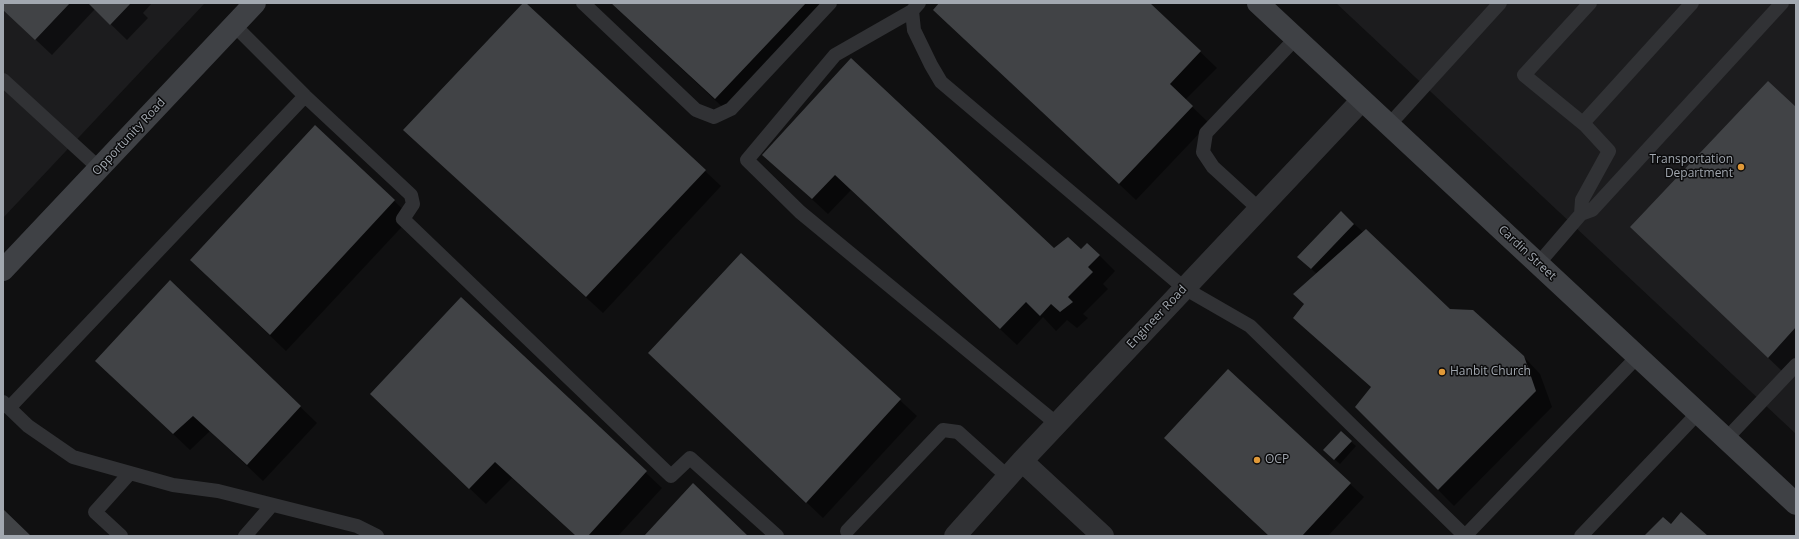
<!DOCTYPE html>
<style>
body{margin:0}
#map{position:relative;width:1799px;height:539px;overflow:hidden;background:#101011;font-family:"Open Sans",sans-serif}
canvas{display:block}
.frame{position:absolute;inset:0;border:4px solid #a2a8b0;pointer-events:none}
</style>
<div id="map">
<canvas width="1799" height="539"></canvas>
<div class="frame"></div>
</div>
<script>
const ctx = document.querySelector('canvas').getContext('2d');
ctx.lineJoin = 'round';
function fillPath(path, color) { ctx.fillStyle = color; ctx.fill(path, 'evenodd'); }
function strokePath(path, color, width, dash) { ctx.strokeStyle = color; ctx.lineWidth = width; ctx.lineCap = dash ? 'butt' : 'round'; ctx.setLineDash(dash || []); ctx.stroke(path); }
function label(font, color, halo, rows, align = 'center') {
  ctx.font = font + ' "Open Sans",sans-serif'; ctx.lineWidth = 3; ctx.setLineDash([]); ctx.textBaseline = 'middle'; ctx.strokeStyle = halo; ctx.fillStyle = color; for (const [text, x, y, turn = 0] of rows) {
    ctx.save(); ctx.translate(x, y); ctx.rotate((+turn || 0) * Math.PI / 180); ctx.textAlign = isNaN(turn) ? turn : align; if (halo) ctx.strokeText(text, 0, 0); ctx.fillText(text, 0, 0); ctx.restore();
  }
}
fillPath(new Path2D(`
 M 3,3 L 205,3 L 3,218 Z
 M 1336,3 L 1796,3 L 1796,434 Z`), '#1c1c1e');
fillPath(new Path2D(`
 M 3,3 L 152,3 L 143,13 L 148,18 L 127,40 L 95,9 L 52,55 L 3,9 Z
 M 525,3 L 721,186 L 603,313 L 421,146 Z
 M 611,3 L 837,3 L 731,115 Z
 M 940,3 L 1149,3 L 1217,68 L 1185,100 L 1209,123 L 1136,200 L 934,10 Z
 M 851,60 L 1054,249 L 1081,251 L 1099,255 L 1115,271 L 1103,284 L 1108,289 L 1083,314 L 1088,318 L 1077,328 L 1067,320 L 1056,331 L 1043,317 L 1017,345 L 851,190 L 828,214 L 764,155 Z
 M 1796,109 L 1796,361 L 1784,373 L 1648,243 Z
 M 315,126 L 411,217 L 286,351 L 191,260 Z
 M 1341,212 L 1449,310 L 1524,357 L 1540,374 L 1552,407 L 1454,506 L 1356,407 L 1372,388 L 1295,318 L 1305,305 L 1317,274 L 1308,266 Z
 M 741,254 L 917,416 L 823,518 L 649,353 Z
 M 170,282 L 317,423 L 263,481 L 210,431 L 190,450 L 113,377 Z
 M 461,299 L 662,488 L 618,536 L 576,536 L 512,478 L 486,504 L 387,410 Z
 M 1351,442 L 1356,446 L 1340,464 L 1330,455 Z
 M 1350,484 L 1364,497 L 1328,536 L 1269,536 Z`), '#0007');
fillPath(new Path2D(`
 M 3,3 L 70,3 L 35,40 L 3,10 Z
 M 88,3 L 131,3 L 110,25 Z
 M 523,3 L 526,3 L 706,170 L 586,297 L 403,130 Z
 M 611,3 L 806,3 L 715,99 Z
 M 939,3 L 1150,3 L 1201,51 L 1170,84 L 1193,106 L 1119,184 L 933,10 Z
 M 851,58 L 1054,248 L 1068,237 L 1081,249 L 1087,243 L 1100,255 L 1088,267 L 1093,272 L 1068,297 L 1073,302 L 1060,312 L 1051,304 L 1040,316 L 1026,302 L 1000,329 L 835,175 L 812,199 L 762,155 Z
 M 1768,81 L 1796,107 L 1796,327 L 1768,358 L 1630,227 Z
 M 315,125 L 395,200 L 270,335 L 190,260 Z
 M 1341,211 L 1354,224 L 1311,269 L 1297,257 Z
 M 1366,229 L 1450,309 L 1473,310 L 1524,356 L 1536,391 L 1438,490 L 1355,407 L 1371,387 L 1293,318 L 1304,304 L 1293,294 Z
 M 741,253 L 901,399 L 806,503 L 648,353 Z
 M 170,280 L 301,406 L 247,465 L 193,416 L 173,434 L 95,361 Z
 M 461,297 L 647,471 L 588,536 L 576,536 L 495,462 L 469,489 L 370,394 Z
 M 1228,369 L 1351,483 L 1302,536 L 1269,536 L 1164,438 Z
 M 1341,431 L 1352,441 L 1334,460 L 1323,450 Z
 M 693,483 L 748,536 L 644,536 Z
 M 3,509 L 31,536 L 3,536 Z
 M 1681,512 L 1708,536 L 1644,536 L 1663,517 L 1671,524 Z`), '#414346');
strokePath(new Path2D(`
 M 583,3 L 696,110 L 714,117 L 731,109 L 830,3
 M 919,3 L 912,11 L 914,30 L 931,65 L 941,82 L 1184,288 L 1250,326 L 1465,536 L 1638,356
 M 912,11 L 835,55 L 747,160 L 800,212 L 1057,424
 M 234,25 L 305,96 L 411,195 L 413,204 L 403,219 L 671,476 L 690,458 L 777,536
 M 3,80 L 99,168
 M 1583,123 L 1692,3
 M 1389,125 L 1500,3
 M 1259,209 L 1213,167 L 1203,152 L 1206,133 L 1296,38
 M 1581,214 L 1582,200 L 1609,151 L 1585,125 L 1524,75 L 1590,3
 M 1538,264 L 1581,214 L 1592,210 L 1782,3
 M 3,402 L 28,426 L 73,457 L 173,485 L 218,491 L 357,526 L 377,536
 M 9,408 L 305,96
 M 1726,439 L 1796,365
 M 847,531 L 943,430 L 958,432 L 1008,477
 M 121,536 L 95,512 L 130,473
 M 245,536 L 272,505
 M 1581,536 L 1698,413`), '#313235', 14);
strokePath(new Path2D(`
 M 1022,461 L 1103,536
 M 955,536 L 1022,461 L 1362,100`), '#313235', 22);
strokePath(new Path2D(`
 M 1258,3 L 1796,504
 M 3,270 L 255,3`), '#3f4145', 22);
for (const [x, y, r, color] of [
 [1741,167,4,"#e09938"],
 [1442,372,4,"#e09938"],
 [1257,460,4,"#e09938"]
]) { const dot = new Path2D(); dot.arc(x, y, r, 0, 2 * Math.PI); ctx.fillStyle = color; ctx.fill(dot); strokePath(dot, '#0b0b0c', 1.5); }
label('12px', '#a2a8b0', '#0b0b0c', [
 ["Opportunity Road",129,137,-47],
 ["Cardin Street",1527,253,43],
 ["Engineer Road",1157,317,-47]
]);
label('12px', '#a2a8b0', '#0b0b0c', [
 ["Transportation",1733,160,"right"],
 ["Department",1733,174,"right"],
 ["Hanbit Church",1450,372],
 ["OCP",1265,460]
], 'left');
</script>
